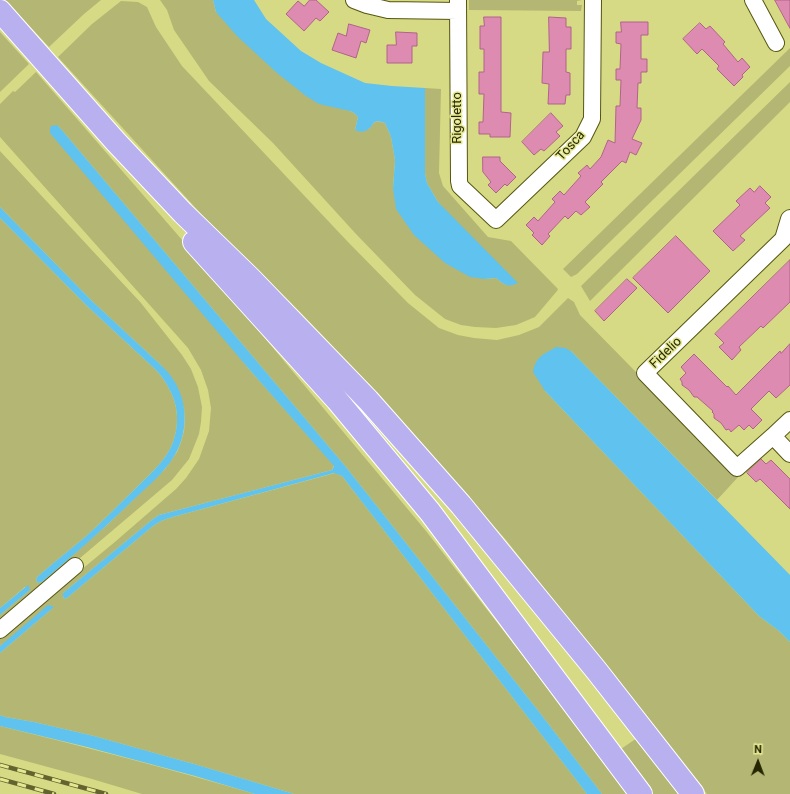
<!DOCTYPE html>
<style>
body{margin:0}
#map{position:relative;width:790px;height:794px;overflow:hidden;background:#d7da84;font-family:Roboto,sans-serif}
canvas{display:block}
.north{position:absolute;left:738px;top:742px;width:40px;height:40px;-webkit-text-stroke:3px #e4e791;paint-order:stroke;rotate:1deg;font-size:11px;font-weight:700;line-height:16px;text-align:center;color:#262602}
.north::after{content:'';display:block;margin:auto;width:14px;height:18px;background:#262602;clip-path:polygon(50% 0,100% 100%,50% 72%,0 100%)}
</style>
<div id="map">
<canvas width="790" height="794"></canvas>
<div class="north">N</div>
</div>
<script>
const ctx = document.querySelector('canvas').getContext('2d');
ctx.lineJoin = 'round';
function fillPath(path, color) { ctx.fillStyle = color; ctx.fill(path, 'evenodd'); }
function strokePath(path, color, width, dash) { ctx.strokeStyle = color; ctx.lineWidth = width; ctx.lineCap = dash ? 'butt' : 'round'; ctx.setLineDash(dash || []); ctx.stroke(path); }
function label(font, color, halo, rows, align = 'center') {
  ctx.font = font + ' Roboto,sans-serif'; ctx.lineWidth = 3; ctx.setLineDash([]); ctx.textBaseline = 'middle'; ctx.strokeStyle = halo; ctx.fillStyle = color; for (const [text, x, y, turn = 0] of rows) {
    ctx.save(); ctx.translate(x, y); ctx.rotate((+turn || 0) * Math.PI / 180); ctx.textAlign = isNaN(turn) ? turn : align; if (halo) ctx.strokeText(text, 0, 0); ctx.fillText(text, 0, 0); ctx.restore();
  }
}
fillPath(new Path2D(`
 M 5,0 L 101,0 L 84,14 L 49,47 Z
 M 160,0 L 213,0 L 216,12 L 350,111 L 354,113 L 358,117 L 355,130 L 369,129 C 375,121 375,120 385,123 L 391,137 L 395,160 L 393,188 L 485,279 L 496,278 L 505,285 L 438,202 L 427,183 L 425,173 L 425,88 L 441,89 L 439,173 L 443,186 L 488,237 L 511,241 L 558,289 L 557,291 L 535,317 L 516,325 L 496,328 L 475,327 L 461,325 L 445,319 L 415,295 L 356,234 L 273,143 L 209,81 L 174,30 L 167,10 Z
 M 469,0 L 582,0 L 577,1 L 577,5 L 582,5 L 581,11 L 469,10 Z
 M 121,1 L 138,2 L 147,7 L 156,27 L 182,66 L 348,242 L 408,303 L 439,328 L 458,335 L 474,338 L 497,340 L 519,335 L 539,327 L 568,298 L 574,302 L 580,315 L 736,474 L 739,476 L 717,500 L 571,351 L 545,391 L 759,616 L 779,631 L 790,642 L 790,794 L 707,794 L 506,540 L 375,390 L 300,312 L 202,215 L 58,57 L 92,24 Z
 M 0,32 L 29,64 L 0,92 Z
 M 790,48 L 790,66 L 577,274 L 571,277 L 563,269 Z
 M 36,72 L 71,112 L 203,264 L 426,531 L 551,692 L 627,794 L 602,794 L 540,713 L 346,467 L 61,129 L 57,125 L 248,368 L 334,465 L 332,470 L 159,515 L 153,519 L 63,593 L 63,596 L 64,599 L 67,598 L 153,526 L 161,521 L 169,518 L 335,473 L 342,476 L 587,794 L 294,794 L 201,766 L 94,736 L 34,722 L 5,717 L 0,715 L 0,653 L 54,607 L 0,646 L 0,637 L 116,541 L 176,489 L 186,478 L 199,459 L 209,431 L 211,408 L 208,390 L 201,370 L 188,348 L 0,137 L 0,104 L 13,91 L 15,92 Z
 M 790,82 L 790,102 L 590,301 L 581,286 Z
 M 0,151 L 141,303 L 182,355 L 191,369 L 198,387 L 202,407 L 201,422 L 199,434 L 189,459 L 172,480 L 0,626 L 0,615 L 30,590 L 25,587 L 0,608 L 0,218 L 87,306 L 157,371 C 174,391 182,413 174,439 C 168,459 151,473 137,487 C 119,504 102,522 84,538 C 68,551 52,564 37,577 L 36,580 L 38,583 L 42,582 L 108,524 L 165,469 L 177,452 L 181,442 L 184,431 L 185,420 L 184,408 L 162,366 L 92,301 L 0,207 Z
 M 0,726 C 86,747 170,769 255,794 L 142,794 L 92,779 L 0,754 Z
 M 640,736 L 684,794 L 647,794 L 615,753 Z`), '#b4b674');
fillPath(new Path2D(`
 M 213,0 L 254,0 L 266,19 L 301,51 L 321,63 L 365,83 L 392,86 L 425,88 L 425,173 L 427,183 L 438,202 L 518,283 C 507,288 505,285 496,278 L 485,279 L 470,277 L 445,263 L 414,235 L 396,209 L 393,188 L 395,160 L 391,137 L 385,123 C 382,122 378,120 375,122 C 374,122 371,127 371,127 C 366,132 361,133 355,130 L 358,117 L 354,113 L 350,111 L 319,104 L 306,96 L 277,73 L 237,36 L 216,12 Z
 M 57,125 L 61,129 L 346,467 L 540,713 L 602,794 L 587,794 L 342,476 L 334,473 L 169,518 L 161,521 L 153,526 L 67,598 L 64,599 L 63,596 L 63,593 L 153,519 L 159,515 L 332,470 L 334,466 L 248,368 L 50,133 L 50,129 L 51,126 Z
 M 0,207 L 92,301 L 162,366 C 168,372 173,378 177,386 C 189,409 187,439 171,461 C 160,477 140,493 126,507 C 99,533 71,557 42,582 L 38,583 L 36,580 L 37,577 C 52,564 68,551 84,538 C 102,522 119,504 137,487 C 151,473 168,459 174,439 C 182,413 174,391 157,371 L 87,306 L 0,218 Z
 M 556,347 L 565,348 L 571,351 L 790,575 L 790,642 L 779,631 L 759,616 L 545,391 L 533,372 C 536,356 543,355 556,347 Z
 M 28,585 L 29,587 L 30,590 L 0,615 L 0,608 Z
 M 48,605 L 52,606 L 54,607 L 0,653 L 0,646 Z
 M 0,715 L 5,717 L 34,722 L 94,736 L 201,766 L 294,794 L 255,794 L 195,776 L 87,747 L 0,726 Z`), '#60c2ee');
const building = new Path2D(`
 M 310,0 L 316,0 L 329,12 L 320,21 L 316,18 L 304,31 L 286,14 L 298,1 L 304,6 Z
 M 775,0 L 790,0 L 790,28 Z
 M 484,17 L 501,17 L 501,112 L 511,113 L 510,137 L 490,137 L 490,134 L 479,134 L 479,122 L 483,122 L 484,94 L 479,94 L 479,72 L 484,72 L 484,49 L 480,49 L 480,26 L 484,26 Z
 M 549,17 L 566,18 L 566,27 L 571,27 L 571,49 L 566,49 L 566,72 L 570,73 L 570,95 L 566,95 L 565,104 L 548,104 L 549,84 L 542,83 L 543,52 L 549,52 Z
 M 621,22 L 648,22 L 648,35 L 641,35 L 641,59 L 647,59 L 647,72 L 641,72 L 641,83 L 638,83 L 637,108 L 641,108 L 641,120 L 632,139 L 642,143 L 636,155 L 630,152 L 626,163 L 622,161 L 601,182 L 603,184 L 585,202 L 590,207 L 581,215 L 576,211 L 568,219 L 565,216 L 548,234 L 550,236 L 542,245 L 532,235 L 534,233 L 526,225 L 534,217 L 538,221 L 555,202 L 552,199 L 560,191 L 564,195 L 581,176 L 578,173 L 587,165 L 590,169 L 601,157 L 608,140 L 615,143 L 616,106 L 620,106 L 621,80 L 616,80 L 616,69 L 620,69 L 621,44 L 616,43 L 616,32 L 621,32 Z
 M 700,23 L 706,29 L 710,26 L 725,42 L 723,44 L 738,62 L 742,58 L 750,67 L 742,75 L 743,77 L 734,86 L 717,69 L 719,66 L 702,49 L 697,54 L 683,39 Z
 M 349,24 L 370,30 L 366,43 L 361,41 L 356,58 L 332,50 L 338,33 L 346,36 Z
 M 396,32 L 417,33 L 417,46 L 412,46 L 412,63 L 387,63 L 387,45 L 396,45 Z
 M 551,113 L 563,126 L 556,132 L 560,136 L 544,151 L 541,149 L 534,155 L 522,142 Z
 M 483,157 L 500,157 L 500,161 L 516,177 L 507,186 L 505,184 L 496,193 L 488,185 L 491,182 L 483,172 Z
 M 760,186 L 771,197 L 765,203 L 770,208 L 740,236 L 745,240 L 733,251 L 713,231 L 740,205 L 736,201 L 750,188 L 754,192 Z
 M 676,236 L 710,271 L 668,313 L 633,278 Z
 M 790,260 L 790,302 L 763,328 L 761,326 L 739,347 L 741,350 L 732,360 L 719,347 L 724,343 L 715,334 Z
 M 627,279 L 637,288 L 604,321 L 595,311 Z
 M 790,344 L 790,385 L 776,398 L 769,391 L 751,409 L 762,420 L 753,429 L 749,425 L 744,430 L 739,425 L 731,432 L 729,429 L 726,430 L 721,423 L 714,418 L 714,414 L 712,412 L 713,411 L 697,397 L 694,397 L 689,390 L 682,385 L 682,382 L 680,379 L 686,373 L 681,367 L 694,354 L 727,387 L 728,386 L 736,395 L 780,351 L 781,353 Z
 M 761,459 L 766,464 L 771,460 L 790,479 L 790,509 L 760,479 L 756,482 L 747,473 Z`);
fillPath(building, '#de8bb2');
strokePath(building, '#b06389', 1);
const minor = new Path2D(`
 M 354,0 L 367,5 L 388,10 L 458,11
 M 458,0 L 459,181 L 460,186 L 496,220 L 583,137 L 592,119 L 593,0
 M 753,0 L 776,43
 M 790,420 L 773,436 L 790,454
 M 773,436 L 737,468 L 645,373 L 783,239 L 789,219 L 790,218
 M 0,630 L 75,566`);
const highway = new Path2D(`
 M 0,11 L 116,142 L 183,213 L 250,278 L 368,400 L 461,505 L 596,670 L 693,794
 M 194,242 L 337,400 L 430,512 L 641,794`);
strokePath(minor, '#565612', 18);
strokePath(highway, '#fff', 24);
strokePath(minor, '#fff', 16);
strokePath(highway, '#b9b0f0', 22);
const rail = new Path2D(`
 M 0,765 L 106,794
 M 0,779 L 54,794`);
strokePath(rail, '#62632e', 4.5);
strokePath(rail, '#e4e791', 3, [9]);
label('13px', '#262602', '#e4e791', [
 ["Rigoletto",458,118,-90],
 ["Tosca",571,146,-48],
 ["Fidelio",666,353,-44]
]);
</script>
